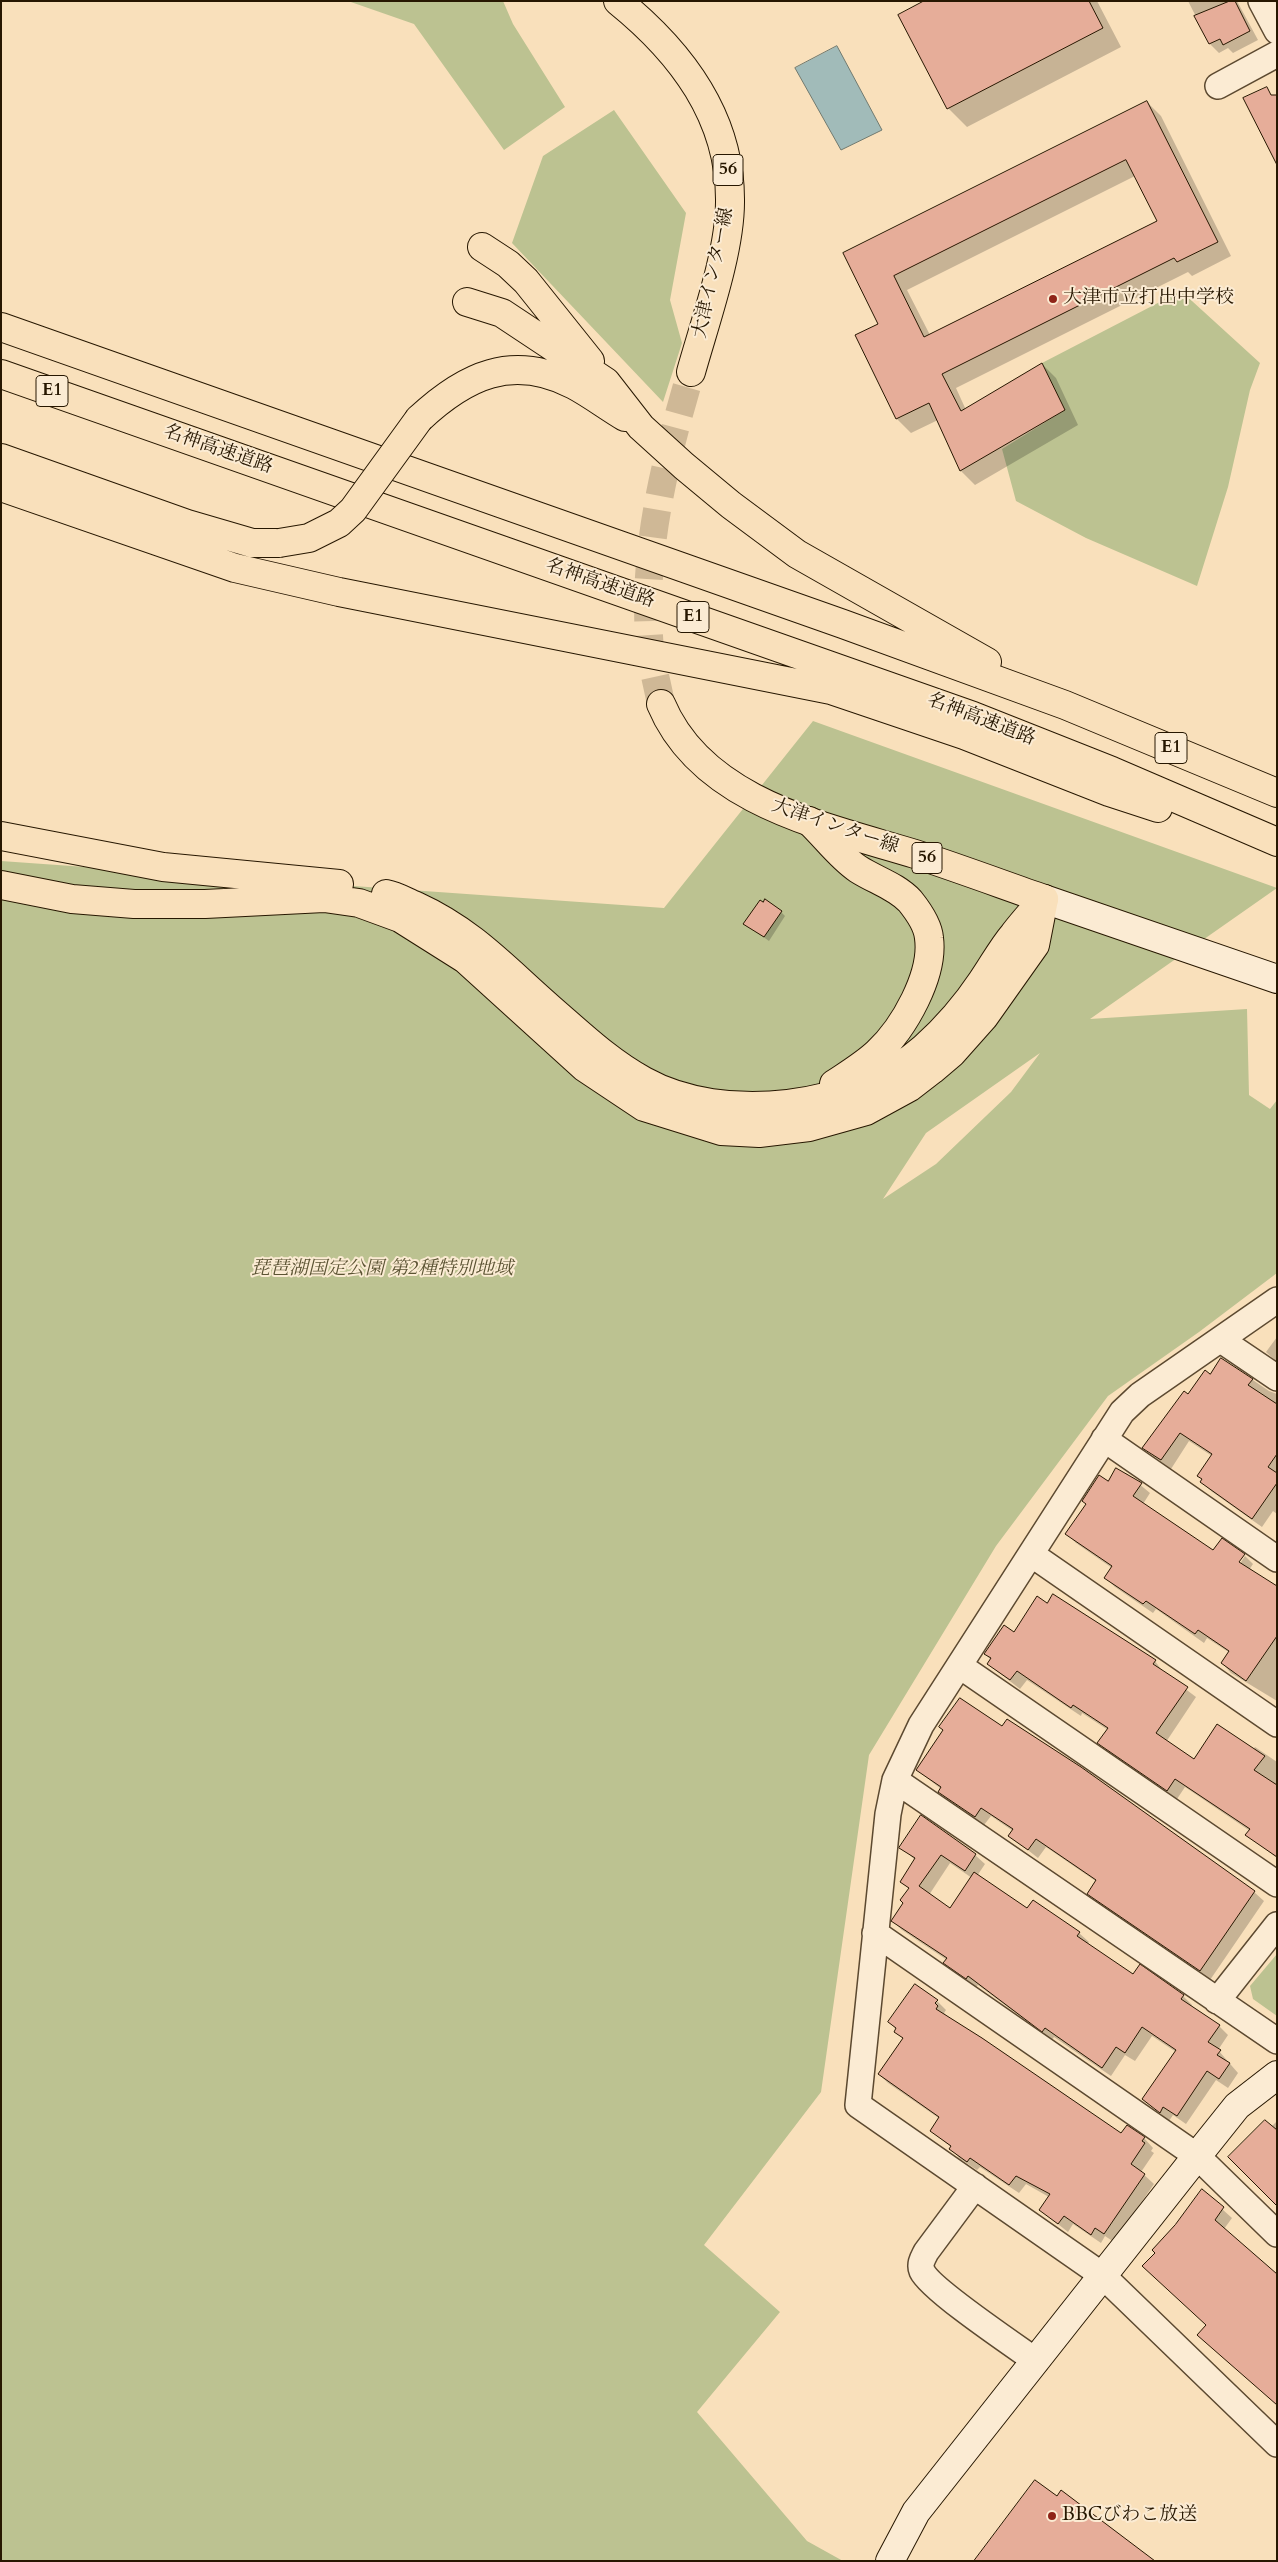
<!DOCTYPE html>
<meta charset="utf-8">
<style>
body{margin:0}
#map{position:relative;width:1278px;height:2562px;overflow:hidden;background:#f9e0bb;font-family:Cardo,serif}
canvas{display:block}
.frame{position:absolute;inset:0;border:2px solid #271701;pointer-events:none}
</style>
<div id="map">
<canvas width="1278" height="2562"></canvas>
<div class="frame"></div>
</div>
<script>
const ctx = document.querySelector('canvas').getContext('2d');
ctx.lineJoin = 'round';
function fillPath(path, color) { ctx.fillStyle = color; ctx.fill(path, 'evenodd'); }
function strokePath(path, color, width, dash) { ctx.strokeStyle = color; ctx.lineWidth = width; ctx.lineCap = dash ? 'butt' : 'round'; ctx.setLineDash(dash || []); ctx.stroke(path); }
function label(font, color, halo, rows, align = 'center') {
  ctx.font = font + ' Cardo,"Noto Serif JP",serif'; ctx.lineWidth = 4; ctx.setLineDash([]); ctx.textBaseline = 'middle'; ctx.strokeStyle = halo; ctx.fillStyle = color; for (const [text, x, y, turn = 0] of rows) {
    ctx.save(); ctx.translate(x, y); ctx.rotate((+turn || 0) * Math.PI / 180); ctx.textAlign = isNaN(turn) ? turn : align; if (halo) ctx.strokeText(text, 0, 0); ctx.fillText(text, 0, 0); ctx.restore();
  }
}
fillPath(new Path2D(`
 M 348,1 L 503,1 L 513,24 L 565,107 L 504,150 L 414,24 Z
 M 614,110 L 686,213 L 670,300 L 682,343 L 663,402 L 512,243 L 543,156 Z
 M 1181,291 L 1260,363 L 1250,390 L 1228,487 L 1197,586 L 1086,538 L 1016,501 L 1002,449 L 1065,410 L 1042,363 Z
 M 813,721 L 1277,888 L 1090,1019 L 1247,1009 L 1249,1095 L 1270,1109 L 1277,1100 L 1277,1273 L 1199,1332 L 1108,1396 L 996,1546 L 869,1755 L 821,2092 L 704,2245 L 780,2312 L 697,2412 L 807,2541 L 843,2561 L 1,2561 L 1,861 L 664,908 ZM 1040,1053 L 1011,1092 L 936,1164 L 883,1199 L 926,1133 Z
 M 1277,1954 L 1277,2016 L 1253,1999 L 1250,1986 Z`), '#bcc291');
const water = new Path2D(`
 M 837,46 L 882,130 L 841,150 L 795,68 Z`);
fillPath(water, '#a1bbb9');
strokePath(water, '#70796f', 1);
fillPath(new Path2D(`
 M 927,1 L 1097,1 L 1121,47 L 967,127 L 948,108 Z
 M 1188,1 L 1237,1 L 1258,40 L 1233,53 L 1228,48 L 1219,53 L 1210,44 Z
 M 1147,102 L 1161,116 L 1231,256 L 1192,276 L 1188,272 L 956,388 L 966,410 L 1042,364 L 1056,378 L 1078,425 L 975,485 L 961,471 L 938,420 L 911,433 L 897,419 L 856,335 L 880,324 L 844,254 ZM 1135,176 L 1158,221 L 930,335 L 907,290 Z
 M 781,912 L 785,916 L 769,941 L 745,924 Z
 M 1277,1337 L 1277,1362 L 1266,1352 Z
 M 1222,1359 L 1269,1391 L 1277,1394 L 1277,1514 L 1273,1511 L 1262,1527 L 1211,1491 L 1202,1482 L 1212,1456 L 1189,1441 L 1171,1469 L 1143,1448 L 1189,1396 L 1211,1376 Z
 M 1126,1473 L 1150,1493 L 1143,1504 L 1237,1568 L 1245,1556 L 1253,1564 L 1249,1570 L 1277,1587 L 1277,1701 L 1231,1673 L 1222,1663 L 1230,1653 L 1207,1638 L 1204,1643 L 1156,1609 L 1153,1613 L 1115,1587 L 1106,1578 L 1112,1568 L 1076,1543 L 1067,1534 L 1108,1483 Z
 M 1048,1605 L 1155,1661 L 1163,1672 L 1196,1697 L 1166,1742 L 1194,1761 L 1253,1750 L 1255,1747 L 1277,1762 L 1277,1858 L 1247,1835 L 1250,1831 L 1185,1787 L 1177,1799 L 1108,1752 L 1099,1743 L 1108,1730 L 1082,1713 L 1081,1716 L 1027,1680 L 1020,1689 L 988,1664 L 991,1660 L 985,1654 L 1014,1634 Z
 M 1002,1728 L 1080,1768 L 1254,1892 L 1264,1901 L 1210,1980 L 1098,1903 L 1089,1894 L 1097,1882 L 1046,1847 L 1038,1858 L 1010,1836 L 1013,1831 L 991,1816 L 984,1825 L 949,1801 L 939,1792 L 941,1789 L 917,1770 Z
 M 922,1817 L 975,1855 L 985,1864 L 977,1876 L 1028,1910 L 1079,1933 L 1089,1942 L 1087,1944 L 1134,1975 L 1183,1996 L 1192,2005 L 1191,2007 L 1219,2026 L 1228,2035 L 1218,2050 L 1238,2073 L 1228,2088 L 1216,2080 L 1186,2124 L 1173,2115 L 1169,2121 L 1144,2099 L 1176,2052 L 1152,2036 L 1135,2061 L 1125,2055 L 1111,2076 L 1054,2037 L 1052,2040 L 978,1985 L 976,1987 L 954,1972 L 945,1963 L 947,1960 L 902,1930 L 893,1921 L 904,1903 L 909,1889 L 901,1882 L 915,1860 L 901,1847 ZM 950,1863 L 972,1878 L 951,1909 L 929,1895 Z
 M 937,2001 L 946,2010 L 944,2013 L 947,2016 L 1121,2135 L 1144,2138 L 1153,2148 L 1151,2151 L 1154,2153 L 1141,2172 L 1154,2184 L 1114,2242 L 1105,2236 L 1101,2243 L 1073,2224 L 1068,2232 L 1040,2210 L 1049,2197 L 1026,2184 L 1019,2193 L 980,2167 L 977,2170 L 959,2158 L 951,2147 L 931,2131 L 940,2119 L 888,2083 L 879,2074 L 903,2039 L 890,2022 Z
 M 1277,2121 L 1277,2203 L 1271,2127 Z
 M 1202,2191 L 1232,2218 L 1224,2229 L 1208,2326 L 1156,2253 Z`), '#0003');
const building = new Path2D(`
 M 924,1 L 1089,1 L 1103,28 L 947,109 L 898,15 Z
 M 1230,1 L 1235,1 L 1250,31 L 1223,45 L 1220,39 L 1209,44 L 1194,16 Z
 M 1267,87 L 1271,95 L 1277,95 L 1277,165 L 1243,98 Z
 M 1147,101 L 1218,242 L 1177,262 L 1174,258 L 942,374 L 961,411 L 1042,363 L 1065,410 L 960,471 L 929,403 L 896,419 L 855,335 L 878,324 L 843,253 ZM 1126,160 L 1157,221 L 924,337 L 894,276 Z
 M 765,899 L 782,911 L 764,937 L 743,924 L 760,900 L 763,902 Z
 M 1221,1358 L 1253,1379 L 1248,1385 L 1277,1404 L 1277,1454 L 1268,1467 L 1277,1473 L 1277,1483 L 1252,1519 L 1200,1482 L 1202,1479 L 1197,1476 L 1212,1454 L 1180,1433 L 1161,1460 L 1142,1448 L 1184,1391 L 1188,1394 L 1205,1370 L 1210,1374 Z
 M 1116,1468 L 1142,1483 L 1133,1496 L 1213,1550 L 1222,1538 L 1245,1554 L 1239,1562 L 1277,1586 L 1277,1636 L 1246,1681 L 1221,1663 L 1229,1651 L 1198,1630 L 1195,1634 L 1146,1601 L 1143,1604 L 1104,1578 L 1112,1566 L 1065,1534 L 1086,1504 L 1082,1501 L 1099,1475 L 1108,1481 Z
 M 1053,1594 L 1156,1660 L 1153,1664 L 1188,1687 L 1156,1733 L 1194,1759 L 1217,1724 L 1265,1756 L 1254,1770 L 1277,1785 L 1277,1857 L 1245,1835 L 1250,1829 L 1175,1779 L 1167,1791 L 1097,1743 L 1108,1728 L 1073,1705 L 1071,1708 L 1017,1671 L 1010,1680 L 987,1664 L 991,1658 L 984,1654 L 1004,1625 L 1014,1632 L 1037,1596 L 1047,1603 Z
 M 960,1698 L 1002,1726 L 1007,1719 L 1081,1767 L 1255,1891 L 1200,1971 L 1087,1894 L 1096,1880 L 1036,1839 L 1028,1850 L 1008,1836 L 1013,1829 L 981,1808 L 975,1817 L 938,1792 L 941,1787 L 916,1770 L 943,1730 L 939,1727 Z
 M 921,1815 L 976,1854 L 965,1871 L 941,1855 L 919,1886 L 950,1908 L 974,1872 L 1027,1908 L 1033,1900 L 1080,1932 L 1077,1936 L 1133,1974 L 1140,1964 L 1184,1995 L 1181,1999 L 1220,2025 L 1208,2042 L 1221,2050 L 1217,2055 L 1230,2063 L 1219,2079 L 1207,2071 L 1177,2116 L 1163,2107 L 1160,2113 L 1142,2099 L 1176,2050 L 1142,2027 L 1125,2053 L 1116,2047 L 1102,2068 L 1045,2028 L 1042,2032 L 968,1976 L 966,1979 L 943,1963 L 947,1958 L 891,1921 L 903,1903 L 900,1900 L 909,1888 L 900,1882 L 915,1858 L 899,1848 Z
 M 915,1984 L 938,2000 L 935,2003 L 938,2006 L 936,2009 L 982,2038 L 1121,2133 L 1127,2125 L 1145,2137 L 1142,2141 L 1145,2143 L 1131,2164 L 1145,2174 L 1104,2234 L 1095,2228 L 1091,2235 L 1064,2216 L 1058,2224 L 1039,2210 L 1050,2194 L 1016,2176 L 1009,2185 L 970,2158 L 967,2162 L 949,2149 L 951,2146 L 930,2131 L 939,2117 L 878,2074 L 903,2038 L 894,2032 L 896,2028 L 888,2022 Z
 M 1265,2120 L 1277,2130 L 1277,2206 L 1228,2157 Z
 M 1202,2189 L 1224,2207 L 1215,2220 L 1277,2274 L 1277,2405 L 1197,2335 L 1206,2325 L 1142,2266 L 1155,2253 L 1152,2250 L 1175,2225 Z
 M 1035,2480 L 1057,2496 L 1061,2490 L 1155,2561 L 974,2561 Z`);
fillPath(building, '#e6ad99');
strokePath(building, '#271701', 1);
strokePath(new Path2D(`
 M 661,704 C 657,682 650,659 649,636 C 643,547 666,457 691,372`), '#cfb896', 28, [28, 14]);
const street = new Path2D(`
 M 1261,1 L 1277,31
 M 1218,86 L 1277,54
 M 1277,1300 L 1140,1395 L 1122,1412 L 921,1725 L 895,1780 L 888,1814 L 858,2105 L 1102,2275 L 1277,2444
 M 1221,1340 L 1277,1378
 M 1104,1439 L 1277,1559
 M 1031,1554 L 1277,1724
 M 960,1666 L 1277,1884
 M 895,1780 L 1277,2041
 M 875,1933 L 1197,2156 L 1277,2234
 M 1217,2001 L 1277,1925
 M 975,2186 L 926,2252 C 923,2258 919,2264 922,2271 C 930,2289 1015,2346 1036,2361`);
const secondary = new Path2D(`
 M 1044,899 L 1277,979
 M 890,2561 L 916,2512 L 1197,2156 L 1237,2106 L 1277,2075`);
const primary = new Path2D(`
 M 618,1 C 681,52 731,117 730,202 C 730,252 705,322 691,372
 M 661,704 C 702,802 823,826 915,854 C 958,868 1001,884 1044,899`);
const highway = new Path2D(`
 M 482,247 L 508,264 L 526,281 L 590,361
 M 467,302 L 502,313 L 606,382 L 641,427 L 684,466 L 731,505 L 797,554 L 987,662
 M 1,327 L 843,624 L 1065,705 L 1277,793
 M 1,374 L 973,716 L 1112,771 L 1277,842
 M 419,419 C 465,376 512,353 574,385 C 591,394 608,407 625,417
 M 1,458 L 187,524 L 252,543 L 279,543
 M 1,487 L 235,568 L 339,592 L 831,690 L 964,735 L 1109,792 L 1158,808
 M 809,821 C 825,836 840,857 858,869 C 875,880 896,886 910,901 C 918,911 928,925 929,938 C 934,975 904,1028 877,1053 C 864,1065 849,1074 834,1084
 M 1,836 L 163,867 L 339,884
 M 1,885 L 72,899 L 134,904 L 205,904 L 324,898 L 359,903 L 400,918 L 465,959 L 584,1067 L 644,1107 L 721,1131 L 759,1133 L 809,1127 L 866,1111 L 910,1087 L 932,1070 L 952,1053 L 984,1017 L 1035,945 L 1044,899
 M 386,894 C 397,896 406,902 416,906 C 473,932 505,969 551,1009 C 581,1035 609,1062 644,1081 C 723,1125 856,1109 924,1048 C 945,1029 966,1005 982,981 C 993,965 1002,948 1014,934 C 1023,922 1033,911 1043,900`);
strokePath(street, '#5c4930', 28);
strokePath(secondary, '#271701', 30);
strokePath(primary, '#271701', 30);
strokePath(highway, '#271701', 30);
strokePath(street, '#fbebd3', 25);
strokePath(secondary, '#fbebd3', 28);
strokePath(primary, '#f9e0bb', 28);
strokePath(highway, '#f9e0bb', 28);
const highwayBridge = new Path2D(`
 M 279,543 L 309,538 L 339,523 L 353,510 L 419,419`);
strokePath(highwayBridge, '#271701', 30, []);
strokePath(highwayBridge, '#f9e0bb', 28);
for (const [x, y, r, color] of [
 [1053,299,5,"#8f2418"],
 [1052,2516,5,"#8f2418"]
]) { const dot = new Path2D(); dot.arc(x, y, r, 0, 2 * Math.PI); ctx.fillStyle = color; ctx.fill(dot); strokePath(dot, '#fbebd3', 2); }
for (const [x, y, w] of [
 [728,170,30],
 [52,391,32],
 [693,617,32],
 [1171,748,32],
 [927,858,30]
]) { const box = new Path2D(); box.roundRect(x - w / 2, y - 15.5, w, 31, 4); ctx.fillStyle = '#fbebd3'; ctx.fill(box); strokePath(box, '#271701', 1); }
label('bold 18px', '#271701', null, [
 ["56",728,170],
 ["E1",52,391],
 ["E1",693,617],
 ["E1",1171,748],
 ["56",927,858]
]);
label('19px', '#271701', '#fbebd3', [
 ["大津インター線",714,273,-78],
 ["名神高速道路",218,450,19],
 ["名神高速道路",600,584,19],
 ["名神高速道路",981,720,21],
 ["大津インター線",835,827,19]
]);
label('19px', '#271701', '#fbebd3', [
 ["大津市立打出中学校",1063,299],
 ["BBCびわこ放送",1062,2516]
], 'left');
label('italic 19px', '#5b5333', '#fbebd3', [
 ["琵琶湖国定公園 第2種特別地域",382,1270]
]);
</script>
